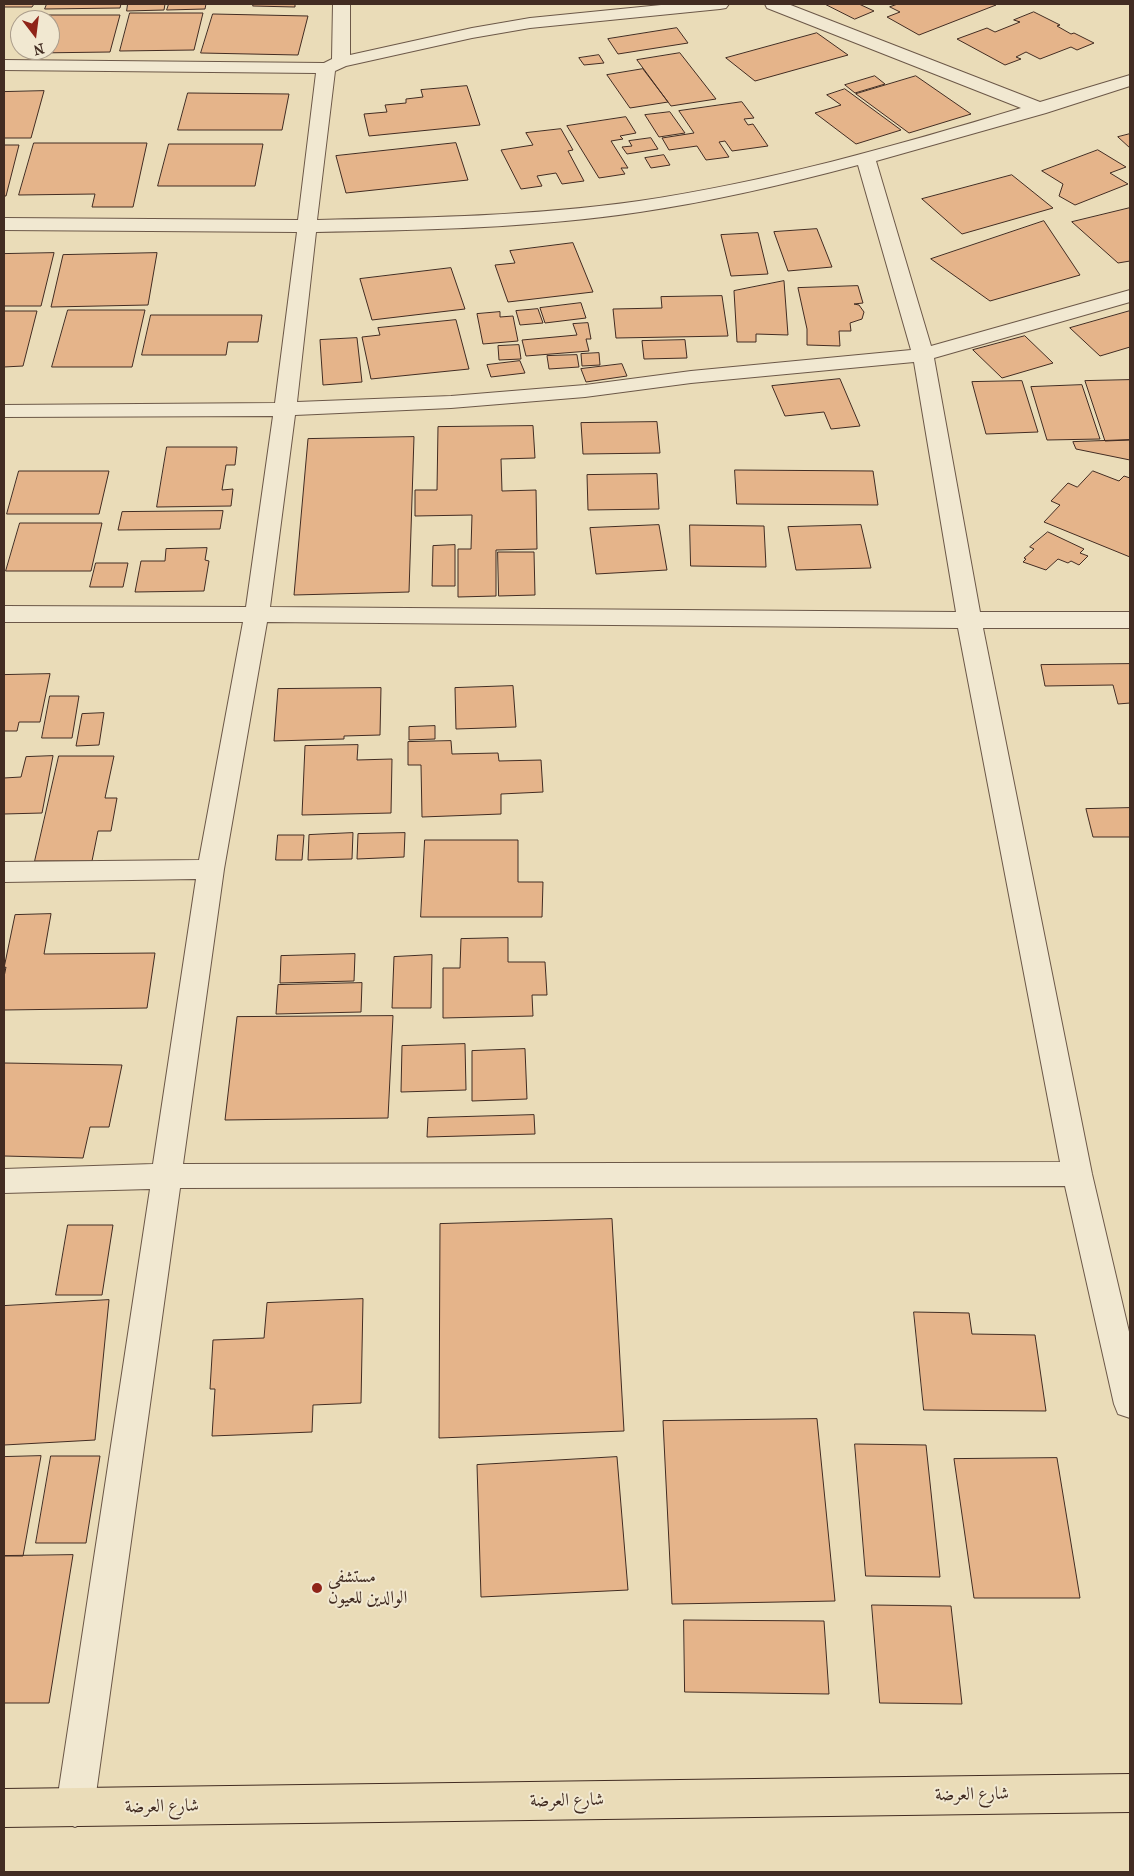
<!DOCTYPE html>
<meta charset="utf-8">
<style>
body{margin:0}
#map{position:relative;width:1134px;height:1876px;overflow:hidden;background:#eadcb8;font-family:"IM FELL French Canon",serif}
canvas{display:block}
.frame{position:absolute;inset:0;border:5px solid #422c22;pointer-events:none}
.north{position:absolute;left:10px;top:10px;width:50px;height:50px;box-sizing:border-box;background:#f1e8d1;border:1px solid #ab9d8b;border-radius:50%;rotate:165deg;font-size:14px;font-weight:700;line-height:20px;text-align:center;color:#422c22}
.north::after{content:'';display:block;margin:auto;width:18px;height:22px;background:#8f2418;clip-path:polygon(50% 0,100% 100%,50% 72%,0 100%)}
</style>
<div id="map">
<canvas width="1134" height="1876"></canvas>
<div class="frame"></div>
<div class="north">N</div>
</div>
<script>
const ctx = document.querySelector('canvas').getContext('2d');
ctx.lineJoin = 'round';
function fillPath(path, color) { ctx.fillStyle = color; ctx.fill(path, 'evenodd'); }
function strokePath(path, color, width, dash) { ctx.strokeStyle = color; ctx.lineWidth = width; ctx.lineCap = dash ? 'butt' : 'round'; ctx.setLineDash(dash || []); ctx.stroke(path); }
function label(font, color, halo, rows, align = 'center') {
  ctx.font = font + ' "IM FELL French Canon",Amiri,serif'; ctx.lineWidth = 4; ctx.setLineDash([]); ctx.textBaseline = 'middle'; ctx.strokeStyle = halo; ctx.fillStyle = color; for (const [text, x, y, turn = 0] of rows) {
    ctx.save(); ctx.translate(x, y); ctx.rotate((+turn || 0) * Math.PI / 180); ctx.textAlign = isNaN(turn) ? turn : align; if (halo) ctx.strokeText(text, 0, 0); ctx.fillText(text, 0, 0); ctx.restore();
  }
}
const building = new Path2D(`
 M 4,4 L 34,4 L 32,7 L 4,7 Z
 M 47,4 L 121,4 L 120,8 L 45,9 Z
 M 128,4 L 165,4 L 164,10 L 127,11 Z
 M 169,4 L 206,4 L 205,9 L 167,10 Z
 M 254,4 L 295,4 L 295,7 L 253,6 Z
 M 825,4 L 859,4 L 874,11 L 855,19 Z
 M 898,4 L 994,4 L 996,5 L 919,35 L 887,17 L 900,12 L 890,7 Z
 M 1034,12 L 1060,25 L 1057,26 L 1071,34 L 1074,33 L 1094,43 L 1077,50 L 1071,47 L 1040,59 L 1026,52 L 1016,57 L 1021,59 L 1005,65 L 957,39 L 987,28 L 995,32 L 1020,22 L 1014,20 Z
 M 130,13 L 203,13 L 194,50 L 120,51 Z
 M 213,14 L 308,16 L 298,55 L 201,53 Z
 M 47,15 L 120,15 L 110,52 L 35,53 L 36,50 L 50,50 L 50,20 L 46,20 Z
 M 677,28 L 688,43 L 618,54 L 608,39 Z
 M 817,33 L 848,55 L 755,81 L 726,58 Z
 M 680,53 L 716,99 L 671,106 L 637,60 Z
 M 599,55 L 604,63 L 584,65 L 579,58 Z
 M 643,69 L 668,102 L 630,108 L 607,75 Z
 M 875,76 L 885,84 L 855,93 L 845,85 Z
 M 916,76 L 971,114 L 909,133 L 856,94 Z
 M 467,86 L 480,125 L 369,136 L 364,114 L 387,112 L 385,105 L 406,103 L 406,99 L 423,97 L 421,90 Z
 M 845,89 L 901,130 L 856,144 L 815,113 L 841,105 L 827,95 Z
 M 44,91 L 31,138 L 4,138 L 4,92 Z
 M 188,93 L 289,94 L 282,130 L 178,130 Z
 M 742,102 L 754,118 L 744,119 L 748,125 L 753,124 L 768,146 L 732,151 L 725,141 L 719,142 L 729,157 L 706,160 L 697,146 L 669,150 L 662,138 L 694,133 L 679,111 Z
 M 670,112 L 685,133 L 659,137 L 645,115 Z
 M 626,117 L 636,133 L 620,136 L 623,139 L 611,141 L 628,168 L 621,168 L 625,174 L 599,178 L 567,126 Z
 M 561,129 L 573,150 L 568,151 L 584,181 L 562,184 L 556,173 L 537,176 L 542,186 L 521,189 L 501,150 L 533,145 L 526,133 Z
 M 1130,134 L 1130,148 L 1118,137 Z
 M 651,138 L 658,149 L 627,154 L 622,147 L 632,146 L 629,141 Z
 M 34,143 L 147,143 L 133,207 L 92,207 L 95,194 L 19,195 Z
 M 456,143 L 468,180 L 346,193 L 336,156 Z
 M 169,144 L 263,144 L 255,186 L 158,186 Z
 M 4,145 L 19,145 L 6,196 L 4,196 Z
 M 1098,150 L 1126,167 L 1110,173 L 1128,184 L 1075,205 L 1059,196 L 1063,184 L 1042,171 Z
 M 664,155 L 670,165 L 651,168 L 645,158 Z
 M 1012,175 L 1053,208 L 962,234 L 922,199 Z
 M 1130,208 L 1130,261 L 1118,263 L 1072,222 Z
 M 1044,221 L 1080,275 L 990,301 L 931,259 Z
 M 817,229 L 832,267 L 788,271 L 774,232 Z
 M 758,233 L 768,274 L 731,276 L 721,235 Z
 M 573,243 L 593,292 L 508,302 L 495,265 L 515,263 L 510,251 Z
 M 54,253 L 41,306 L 4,306 L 4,254 Z
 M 157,253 L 148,305 L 51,307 L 63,255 Z
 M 451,268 L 465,309 L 372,320 L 360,279 Z
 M 784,281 L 788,335 L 756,334 L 756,342 L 737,342 L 734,291 Z
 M 858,286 L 863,303 L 854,304 L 859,305 L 864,312 L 862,319 L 850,323 L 851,331 L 839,331 L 840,346 L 807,345 L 807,329 L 798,288 Z
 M 722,296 L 728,336 L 616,338 L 613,309 L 662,308 L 661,297 Z
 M 581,303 L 586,318 L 545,323 L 540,308 Z
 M 538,309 L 543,323 L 520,325 L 516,311 Z
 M 68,310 L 145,310 L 132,367 L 52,367 Z
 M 4,311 L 37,311 L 23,366 L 4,367 Z
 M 1130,311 L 1130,347 L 1100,356 L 1070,328 Z
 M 500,312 L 500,317 L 513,316 L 518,341 L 483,344 L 477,314 Z
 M 151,315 L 262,315 L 258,342 L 228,342 L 226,355 L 142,355 Z
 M 456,320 L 469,369 L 371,379 L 362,337 L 380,335 L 378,328 Z
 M 588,323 L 591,339 L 586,339 L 589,351 L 526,356 L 522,340 L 577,335 L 573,324 Z
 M 1025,336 L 1053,363 L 1002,378 L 973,350 Z
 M 357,338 L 362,382 L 323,385 L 320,340 Z
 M 685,340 L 687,358 L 644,359 L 642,341 Z
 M 519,345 L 521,359 L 499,360 L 498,346 Z
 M 599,353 L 600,365 L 582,366 L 581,354 Z
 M 577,355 L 579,367 L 549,369 L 547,356 Z
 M 520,361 L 525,373 L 491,377 L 487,365 Z
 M 622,364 L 627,376 L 586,382 L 581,369 Z
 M 840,379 L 860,426 L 831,429 L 824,412 L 785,416 L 772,386 Z
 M 1130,380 L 1130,440 L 1105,441 L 1085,381 Z
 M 1022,381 L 1038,432 L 986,434 L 972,382 Z
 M 1082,385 L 1100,439 L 1047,440 L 1031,387 Z
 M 657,422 L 660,453 L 583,454 L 581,423 Z
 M 533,426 L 535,458 L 501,459 L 502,491 L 536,490 L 537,549 L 496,550 L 496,596 L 458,597 L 458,549 L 471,549 L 472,515 L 415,516 L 415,490 L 437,490 L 438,427 Z
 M 414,437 L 409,592 L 294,595 L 308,439 Z
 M 1130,440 L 1130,460 L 1076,449 L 1073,442 Z
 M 167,447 L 237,447 L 235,465 L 226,465 L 222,490 L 233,489 L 231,506 L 157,507 Z
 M 735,470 L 873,471 L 878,505 L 737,504 Z
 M 19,471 L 109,471 L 99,514 L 7,514 Z
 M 1093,471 L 1119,481 L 1124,476 L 1130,478 L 1130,557 L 1044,522 L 1060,505 L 1051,501 L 1068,483 L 1077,487 Z
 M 657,474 L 659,509 L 588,510 L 587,475 Z
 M 223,511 L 220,529 L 118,530 L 122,512 Z
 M 20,523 L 102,523 L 91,571 L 6,571 Z
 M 659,525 L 667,570 L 596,574 L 590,528 Z
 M 690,525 L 764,526 L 766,567 L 691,566 Z
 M 861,525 L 871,568 L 796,570 L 788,527 Z
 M 1048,532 L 1084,549 L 1080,553 L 1088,556 L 1079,565 L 1071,561 L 1068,563 L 1058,559 L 1046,570 L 1023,562 L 1026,559 L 1024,558 L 1034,549 L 1030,547 Z
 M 455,545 L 455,586 L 432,586 L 433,546 Z
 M 207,548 L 205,560 L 209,561 L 204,591 L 135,592 L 141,561 L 165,561 L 166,549 Z
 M 498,552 L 534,552 L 535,595 L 499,596 Z
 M 96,563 L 128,563 L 123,587 L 90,587 Z
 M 1130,664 L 1130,703 L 1118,704 L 1113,685 L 1045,686 L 1041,665 Z
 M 50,674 L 40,722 L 19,722 L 17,731 L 4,731 L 4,675 Z
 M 513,686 L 516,727 L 456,729 L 455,688 Z
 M 381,688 L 380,735 L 344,736 L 344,739 L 274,741 L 278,689 Z
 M 50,696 L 79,696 L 72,738 L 42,738 Z
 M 104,713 L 99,745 L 76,746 L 82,714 Z
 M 435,726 L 435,739 L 409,740 L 409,727 Z
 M 451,741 L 452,754 L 498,753 L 499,761 L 541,760 L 543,792 L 501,794 L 501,814 L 422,817 L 421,765 L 408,765 L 408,742 Z
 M 358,745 L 357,760 L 392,759 L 391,813 L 302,815 L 305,746 Z
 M 53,756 L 42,813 L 4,814 L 4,778 L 21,777 L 26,757 Z
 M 59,756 L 114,756 L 105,798 L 117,798 L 111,831 L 98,831 L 92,861 L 35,861 Z
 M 1130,808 L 1130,837 L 1093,837 L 1086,809 Z
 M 353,833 L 352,859 L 308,860 L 309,835 Z
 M 405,833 L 404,857 L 357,859 L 358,834 Z
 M 278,835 L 304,835 L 302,860 L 276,860 Z
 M 425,840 L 518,840 L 518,882 L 543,882 L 542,917 L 421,917 Z
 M 51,914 L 44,954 L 155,953 L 147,1008 L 4,1010 L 4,977 L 6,967 L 4,968 L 15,915 Z
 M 508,938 L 508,962 L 545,962 L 547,995 L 532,995 L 533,1016 L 443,1018 L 443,968 L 460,968 L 461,939 Z
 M 355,954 L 354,981 L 280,983 L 281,956 Z
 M 432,955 L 431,1008 L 392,1008 L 394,957 Z
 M 362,983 L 361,1012 L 276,1014 L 278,985 Z
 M 393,1016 L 388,1118 L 225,1120 L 237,1017 Z
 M 465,1044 L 466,1090 L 401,1092 L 402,1046 Z
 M 525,1049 L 527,1099 L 472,1101 L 472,1051 Z
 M 4,1063 L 122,1065 L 109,1127 L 90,1127 L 83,1158 L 4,1156 Z
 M 534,1115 L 535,1134 L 427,1137 L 428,1118 Z
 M 612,1219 L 624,1431 L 439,1438 L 440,1224 Z
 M 68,1225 L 113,1225 L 102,1295 L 56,1295 Z
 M 363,1299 L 361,1403 L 313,1405 L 312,1432 L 212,1436 L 215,1389 L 210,1389 L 213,1340 L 264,1338 L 267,1303 Z
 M 109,1300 L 95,1440 L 4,1445 L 4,1306 Z
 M 914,1312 L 969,1313 L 972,1334 L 1035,1335 L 1046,1411 L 924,1410 Z
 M 817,1419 L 835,1601 L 672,1604 L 663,1421 Z
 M 855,1444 L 926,1445 L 940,1577 L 866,1576 Z
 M 41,1456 L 23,1556 L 4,1556 L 4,1457 Z
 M 51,1456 L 100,1456 L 86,1543 L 36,1543 Z
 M 617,1457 L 628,1590 L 481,1597 L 477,1465 Z
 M 1057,1458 L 1080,1598 L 974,1598 L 954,1459 Z
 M 73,1555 L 49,1703 L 4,1703 L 4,1556 Z
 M 872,1605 L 951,1606 L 962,1704 L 880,1703 Z
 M 684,1620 L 824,1621 L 829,1694 L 685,1692 Z`);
fillPath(building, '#e5b48a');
strokePath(building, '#422c22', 1);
const minor = new Path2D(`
 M 333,4 L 350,4 L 350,55 L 472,28 L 530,18 L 671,4 L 729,4 L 726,8 L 720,9 L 530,28 L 472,38 L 346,66 L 335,71 L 317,220 C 424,218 533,216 639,201 C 768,182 896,146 1021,108 L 767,8 L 765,4 L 788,4 L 1040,102 L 1130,75 L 1130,86 L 1046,113 L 876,161 L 931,346 L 1130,290 L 1130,302 L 934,358 L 980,612 L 1130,612 L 1130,628 L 983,628 L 1092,1174 L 1130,1336 L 1130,1418 L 1118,1414 L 1114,1404 L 1065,1186 L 180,1188 L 94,1808 L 88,1821 L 75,1827 L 62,1821 L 56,1808 L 150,1189 L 4,1193 L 4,1169 L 153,1164 L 196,879 L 4,882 L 4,862 L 199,860 L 243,622 L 4,622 L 4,606 L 246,607 L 273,416 L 4,417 L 4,405 L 275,403 L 297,232 L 4,230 L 4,218 L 298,220 L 316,73 L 4,70 L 4,60 L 324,63 L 332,59 ZM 858,165 L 911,350 L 691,371 L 585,385 L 451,396 L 297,402 L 316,232 C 422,230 535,228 640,212 C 714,201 787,184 858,165 ZM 914,362 L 956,612 L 270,607 L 295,415 L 451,408 L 585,397 L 691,383 ZM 267,622 L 958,628 L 1060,1162 L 183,1164 L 224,869 Z`);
const major = new Path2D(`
 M 1130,1774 L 1130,1812 L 4,1827 L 4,1789 Z`);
strokePath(minor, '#6c5848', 2);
strokePath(major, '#422c22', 2);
fillPath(minor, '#f1e8d1');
fillPath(major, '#eadcb8');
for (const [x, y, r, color] of [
 [317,1588,6,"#8f2418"]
]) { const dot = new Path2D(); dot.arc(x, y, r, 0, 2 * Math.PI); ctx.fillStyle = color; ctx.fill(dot); strokePath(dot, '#f1e8d1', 2); }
label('18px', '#422c22', '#f1e8d1', [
 ["مستشفى",328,1578],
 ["الوالدين للعيون",328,1599]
], 'left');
label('18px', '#422c22', '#f1e8d1', [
 ["شارع العرضة",972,1795,-1],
 ["شارع العرضة",567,1801,-1],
 ["شارع العرضة",162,1807,-1]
]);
</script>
